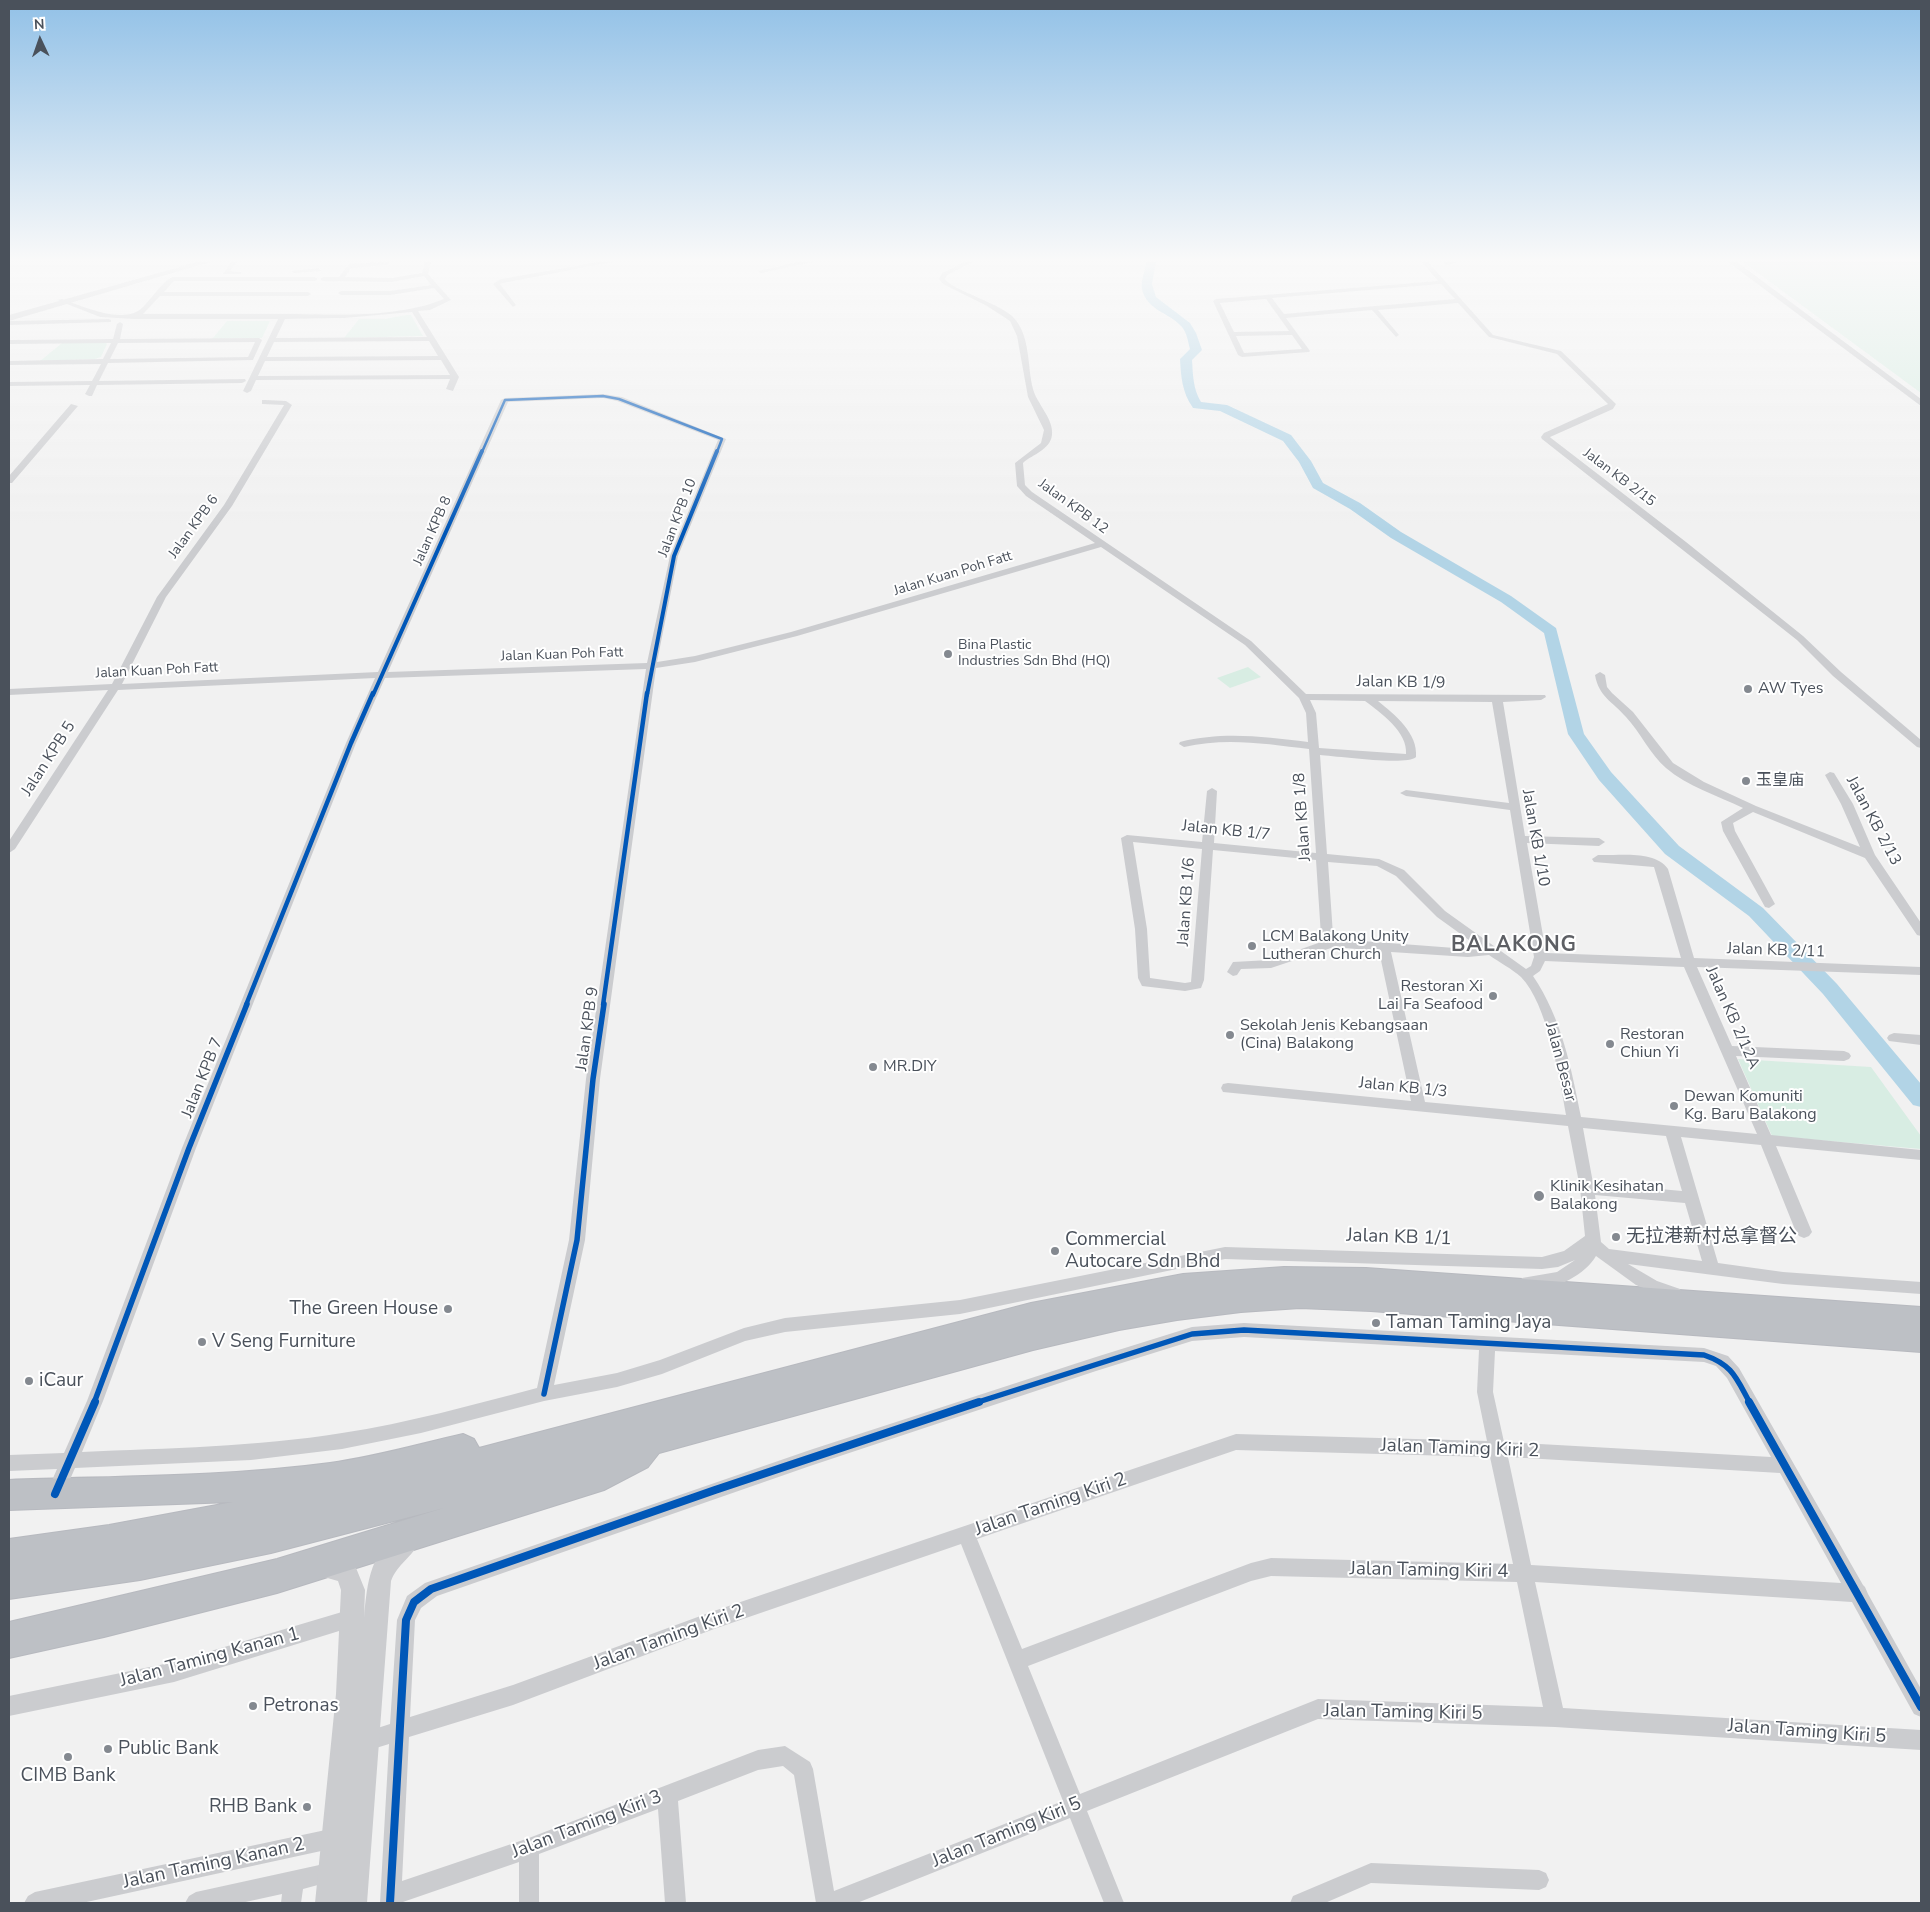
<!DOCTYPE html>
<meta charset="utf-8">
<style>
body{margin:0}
#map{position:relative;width:1930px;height:1912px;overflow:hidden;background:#f1f1f1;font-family:"Nunito Sans",sans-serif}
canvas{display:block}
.frame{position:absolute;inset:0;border:10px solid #4a515b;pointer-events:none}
.north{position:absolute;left:15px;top:15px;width:50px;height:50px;-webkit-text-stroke:4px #fff;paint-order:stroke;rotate:357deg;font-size:14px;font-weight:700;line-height:20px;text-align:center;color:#4a515b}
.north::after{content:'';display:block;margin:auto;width:18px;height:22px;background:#4a515b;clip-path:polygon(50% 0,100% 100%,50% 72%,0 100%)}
</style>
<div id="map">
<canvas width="1930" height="1912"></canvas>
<div class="frame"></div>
<div class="north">N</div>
</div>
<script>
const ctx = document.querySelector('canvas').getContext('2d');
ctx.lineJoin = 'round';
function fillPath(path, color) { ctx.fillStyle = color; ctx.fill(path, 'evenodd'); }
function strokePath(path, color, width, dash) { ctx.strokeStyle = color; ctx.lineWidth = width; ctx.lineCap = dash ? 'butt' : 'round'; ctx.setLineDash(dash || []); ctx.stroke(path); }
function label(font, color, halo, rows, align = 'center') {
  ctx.font = font + ' "Nunito Sans","Noto Sans SC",sans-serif'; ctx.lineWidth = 4; ctx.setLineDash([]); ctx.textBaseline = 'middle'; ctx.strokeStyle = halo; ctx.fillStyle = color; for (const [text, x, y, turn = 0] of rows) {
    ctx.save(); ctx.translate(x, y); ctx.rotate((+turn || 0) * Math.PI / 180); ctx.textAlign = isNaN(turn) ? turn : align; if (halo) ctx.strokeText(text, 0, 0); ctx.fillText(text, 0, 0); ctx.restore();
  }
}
fillPath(new Path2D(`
 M 1743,262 L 1921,262 L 1921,393 Z
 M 406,315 L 411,315 L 423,336 L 344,338 L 359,319 L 385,319 Z
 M 227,321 L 270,321 L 262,338 L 212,339 Z
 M 62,343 L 106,343 L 107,344 L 101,357 L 95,359 L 40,361 Z
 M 1248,667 L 1261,677 L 1230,688 L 1217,678 Z
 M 1738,1059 L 1871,1067 L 1921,1136 L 1921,1149 L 1772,1136 Z`), '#d8ede3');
fillPath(new Path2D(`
 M 1146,262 L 1156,262 L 1152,284 L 1156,297 L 1190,323 L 1196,333 L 1202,350 L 1192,360 C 1193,375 1193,389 1201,402 L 1227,405 L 1291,435 L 1311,461 L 1323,483 L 1360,503 L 1401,532 L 1511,596 L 1556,628 L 1584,734 L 1611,772 L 1679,846 L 1763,908 L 1837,984 L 1921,1084 L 1921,1107 L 1913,1105 L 1823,994 L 1749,916 L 1665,854 L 1599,780 L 1568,734 L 1544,633 L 1501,602 L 1391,538 L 1350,509 L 1313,488 L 1299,462 L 1283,441 L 1220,411 L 1193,408 C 1182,392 1181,377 1180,359 L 1190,349 C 1188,342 1187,333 1182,327 C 1170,313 1146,310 1142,289 C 1140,280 1146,271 1146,262 Z`), '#b2d4e6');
const motorway = new Path2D(`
 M 1284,1267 L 1366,1268 L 1921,1307 L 1921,1352 L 1371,1311 L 1300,1308 L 1241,1312 L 1177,1320 L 1119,1330 L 1033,1350 L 659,1453 L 648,1467 L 604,1490 L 277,1593 L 104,1637 L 9,1658 L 9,1622 L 277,1559 L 444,1508 L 271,1553 L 140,1580 L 9,1599 L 9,1539 L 109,1525 L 233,1502 L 9,1510 L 9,1480 C 116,1476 224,1477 330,1463 C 375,1457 419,1444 463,1434 L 474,1439 L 479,1448 L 1031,1303 L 1183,1274 Z`);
strokePath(motorway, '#b7b9bf', 2);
fillPath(new Path2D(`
 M 231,262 L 237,262 L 230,271 L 241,272 L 241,274 L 223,274 Z
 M 389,262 L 387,265 L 351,268 L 345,277 L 392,278 L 422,273 L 425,262 L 431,262 L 428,274 L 451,300 L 430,310 L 418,311 L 459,377 L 453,391 L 446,389 L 450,379 L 256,380 L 251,391 L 247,393 L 243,391 L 278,319 L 133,319 L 100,317 L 57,300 L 62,299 C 82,306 125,326 143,307 C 152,298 161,283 172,277 L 315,277 L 318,279 L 315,281 L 174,281 L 164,292 L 308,292 L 311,294 L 308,296 L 160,296 L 143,314 C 189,314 237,314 283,314 C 335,314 394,319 444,299 L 434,288 L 390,295 L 341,295 L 338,293 L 341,291 L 390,291 L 431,285 L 424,276 L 392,282 L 323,281 L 320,279 L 323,277 L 339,277 L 349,264 ZM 412,312 L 427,337 L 276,338 L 285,319 L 344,318 ZM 429,341 L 438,356 L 267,357 L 274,342 ZM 441,360 L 450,375 L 258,376 L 265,361 Z
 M 599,262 L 612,262 L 503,283 L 500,284 L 516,305 L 513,307 L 493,284 L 501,279 Z
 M 799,262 L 812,262 L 761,273 L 758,271 Z
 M 965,262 L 973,262 L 947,275 L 945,279 C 956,292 995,301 1012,316 C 1031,334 1027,366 1033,389 C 1037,404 1054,419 1052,435 C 1050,450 1033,454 1023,463 L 1025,485 L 1032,492 L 1251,641 L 1306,694 L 1545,695 L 1546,697 L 1541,700 L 1503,702 L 1525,836 L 1599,838 L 1605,842 L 1599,846 L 1527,843 L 1546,953 L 1681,958 L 1654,867 L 1594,862 L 1592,859 L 1598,855 C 1619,856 1655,850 1668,869 L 1694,958 L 1921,967 L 1921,975 L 1697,967 L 1732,1046 L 1844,1051 L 1849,1053 L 1851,1056 L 1849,1059 L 1844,1061 L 1736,1056 L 1771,1135 L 1921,1150 L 1921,1160 L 1776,1146 L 1812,1232 L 1809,1236 L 1804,1238 L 1799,1236 L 1796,1232 L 1761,1145 L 1681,1137 L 1718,1263 L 1783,1272 L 1921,1282 L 1921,1294 L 1783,1284 L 1628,1264 L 1657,1281 L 1680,1289 L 1682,1294 L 1680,1299 L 1674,1301 L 1636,1285 L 1596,1256 C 1584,1277 1545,1296 1522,1288 L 1519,1283 L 1522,1278 L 1557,1272 L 1575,1260 L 1558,1267 L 1542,1269 L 1225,1259 L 960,1314 L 785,1332 L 745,1341 L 662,1374 L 617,1387 L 544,1401 L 421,1433 L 342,1449 L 251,1460 L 75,1468 L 61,1500 L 55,1502 L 49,1500 L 46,1494 L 57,1469 L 9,1471 L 9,1455 L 64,1453 L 87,1401 L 182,1148 L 346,743 L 375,678 L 118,690 L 15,849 L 9,853 L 9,841 L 108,690 L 9,695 L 9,689 L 112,684 L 157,597 L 224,505 L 284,405 L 262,404 L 262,400 L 265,400 L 286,401 L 292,405 L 232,506 L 166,597 L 122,684 L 378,672 L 501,400 L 505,398 L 603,394 L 622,397 L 726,439 L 678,556 L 657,662 L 695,656 L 791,632 L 1095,543 L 1026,496 L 1017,486 L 1015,463 L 1041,443 L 1044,430 L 1028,397 L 1017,336 L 1010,321 L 987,306 L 943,284 L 939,279 L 942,273 ZM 603,398 L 617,401 L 718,440 L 670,556 L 647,663 L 388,672 L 508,402 ZM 1101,547 L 1245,645 L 1299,698 L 1306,713 L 1308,742 C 1265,737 1224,731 1180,742 L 1179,744 L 1184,747 C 1226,737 1267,744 1309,749 L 1316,853 L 1214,843 L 1217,791 L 1212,788 L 1207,791 L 1202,842 L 1127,835 L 1121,838 L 1135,929 L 1138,978 L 1142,986 L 1185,991 L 1201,988 L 1204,980 L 1213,850 L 1316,860 L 1321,936 L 1324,941 L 1270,960 L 1233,962 L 1227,972 L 1233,976 L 1237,975 L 1241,969 L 1271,968 L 1334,947 L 1379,951 L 1411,1101 L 1228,1083 L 1223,1084 L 1221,1088 L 1223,1092 L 1568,1126 L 1580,1188 L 1585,1236 L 1564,1251 L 1542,1257 L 1225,1247 L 960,1300 L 785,1318 L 744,1328 L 660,1360 L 617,1373 L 554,1385 L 585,1240 L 600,1079 L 656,668 L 695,662 L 797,636 ZM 646,669 L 586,1079 L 569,1240 L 537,1388 C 472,1405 408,1423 342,1433 C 256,1447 168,1448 82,1452 L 103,1401 L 196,1148 L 356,743 L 385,678 ZM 1310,700 L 1365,701 C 1381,713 1408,732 1406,754 L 1319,748 L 1316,713 ZM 1378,701 L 1492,702 L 1509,803 L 1406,790 L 1400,793 L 1406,796 L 1510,810 L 1534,957 L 1531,966 L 1526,969 L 1445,911 L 1404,870 L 1379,859 L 1327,854 L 1320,755 C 1336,756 1407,766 1416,757 C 1418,733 1395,715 1378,701 ZM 1133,842 L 1202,849 L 1191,982 L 1185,983 L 1150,978 L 1147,929 ZM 1328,862 L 1377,866 L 1396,876 L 1437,917 L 1480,948 L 1468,949 L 1336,939 L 1333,935 ZM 1391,952 L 1468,957 L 1489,955 C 1499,962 1512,969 1521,977 C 1547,1003 1560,1080 1566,1115 L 1425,1102 ZM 1545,961 L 1684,967 L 1757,1134 L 1581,1117 C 1571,1067 1562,1019 1533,976 L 1540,971 ZM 1583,1128 L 1666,1136 L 1682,1191 L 1593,1183 ZM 1595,1195 L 1685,1203 L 1702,1261 L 1609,1249 L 1601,1242 Z
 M 1422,262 L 1428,262 L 1493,335 L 1561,351 L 1616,404 L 1613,409 L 1550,437 L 1551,438 L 1686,542 L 1803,636 L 1841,672 L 1921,740 L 1921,748 L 1917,747 L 1833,676 L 1797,640 L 1542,439 L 1541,437 L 1544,433 L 1608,404 L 1557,354 L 1489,337 L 1458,303 L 1378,310 L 1399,335 L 1396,337 L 1372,310 L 1286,318 L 1310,351 L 1309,352 L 1242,357 L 1238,355 L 1213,301 L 1216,299 L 1438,281 ZM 1441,284 L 1455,299 L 1284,314 L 1272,298 ZM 1266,299 L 1289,331 L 1234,332 L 1220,303 ZM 1292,335 L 1302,349 L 1244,353 L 1236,336 Z
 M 1444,262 L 1456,262 L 1446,265 Z
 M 319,268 L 321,271 L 294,273 L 291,271 Z
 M 109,319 L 111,320 L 111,322 L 9,325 L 9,321 Z
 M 120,322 L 123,324 L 120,339 L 259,338 L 262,340 L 253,360 L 108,363 L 99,381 L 245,379 L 246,381 L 242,383 L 97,385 L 92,396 L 89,396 L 85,394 L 90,385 L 9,386 L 9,382 L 92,381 L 101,364 L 9,365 L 9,361 L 103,359 L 111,343 L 9,344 L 9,340 L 113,339 L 117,324 ZM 255,342 L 248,357 L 110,359 L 118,343 Z
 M 71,404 L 78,406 L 12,483 L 9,483 L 9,476 Z
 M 1600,672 L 1605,675 L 1607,687 L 1612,693 L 1633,712 L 1673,763 L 1704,782 L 1756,806 L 1860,847 L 1841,804 L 1825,775 L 1830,772 L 1834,773 L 1853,804 L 1875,855 L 1921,923 L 1921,936 L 1917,935 L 1865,858 L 1753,812 L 1733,823 L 1735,831 L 1775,904 L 1769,908 L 1765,907 L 1723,831 L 1721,822 L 1743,808 C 1718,796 1687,786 1666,768 C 1650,754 1640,732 1626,717 C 1612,701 1599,697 1595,675 Z
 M 1894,1033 L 1921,1035 L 1921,1045 L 1889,1041 L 1887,1038 L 1889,1035 Z
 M 1244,1323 L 1704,1348 L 1728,1356 L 1739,1368 L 1863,1585 L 1865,1587 L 1868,1594 L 1921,1689 L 1921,1717 L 1914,1714 L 1852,1602 L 1535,1582 L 1563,1708 L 1921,1730 L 1921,1750 L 1555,1727 L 1318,1719 L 1087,1811 L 1124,1903 L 1104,1903 L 1070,1818 L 857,1903 L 816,1903 L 794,1775 L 783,1766 L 758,1770 L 678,1801 L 686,1903 L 665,1903 L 658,1809 L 539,1854 L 539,1903 L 519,1903 L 519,1862 L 400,1903 L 380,1903 L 389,1744 L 363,1752 L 356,1749 L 353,1742 L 356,1735 L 390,1724 L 397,1620 L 407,1596 L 425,1583 L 810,1450 L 1096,1357 L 1192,1327 ZM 1244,1337 L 1479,1350 L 1477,1392 L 1487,1441 L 1236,1434 L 714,1611 L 513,1685 L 410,1717 L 415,1620 L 421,1608 L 437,1596 L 810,1466 L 1096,1371 L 1192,1341 ZM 1495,1351 L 1704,1362 L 1716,1366 L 1727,1378 L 1771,1457 L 1504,1442 L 1493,1392 ZM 1236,1450 L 1490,1457 L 1513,1564 L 1271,1558 L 1251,1563 L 1022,1649 L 977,1539 ZM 1508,1457 L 1780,1473 L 1841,1583 L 1531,1565 ZM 961,1544 L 1063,1801 L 834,1891 L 813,1769 L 810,1762 L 785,1746 L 758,1750 L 529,1838 L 402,1881 L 409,1737 L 513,1705 L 714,1629 ZM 1271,1576 L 1517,1582 L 1543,1707 L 1318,1699 L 1080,1794 L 1028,1666 L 1251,1581 Z
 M 352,1609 L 359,1611 L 361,1618 L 359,1625 L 352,1627 L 174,1682 L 9,1716 L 9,1696 L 174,1662 Z
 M 335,1828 L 342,1831 L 345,1838 L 342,1845 L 335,1848 L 82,1903 L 24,1903 L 28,1896 L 35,1892 Z
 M 333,1862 L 340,1865 L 343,1872 L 340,1879 L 303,1889 L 301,1903 L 281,1903 L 282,1894 L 241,1903 L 185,1903 L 189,1896 L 196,1892 Z
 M 1371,1863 L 1539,1870 L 1546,1873 L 1549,1880 L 1546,1887 L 1539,1890 L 1371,1883 L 1325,1903 L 1290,1903 L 1293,1896 Z`), '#cbcccf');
fillPath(new Path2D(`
 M 1728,262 L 1737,262 L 1921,399 L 1921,406 Z
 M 406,1532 L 414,1535 L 418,1543 C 411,1559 398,1563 391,1581 L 367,1903 L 315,1903 L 336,1694 L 341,1590 L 338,1581 L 317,1575 L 313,1567 L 317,1559 L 325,1556 L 354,1563 L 365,1590 L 364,1618 C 367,1584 370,1546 406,1532 Z`), '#cbcccf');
fillPath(new Path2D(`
 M 197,262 L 210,262 L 9,321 L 9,315 Z`), '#cccdd0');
fillPath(motorway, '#bdc0c5');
strokePath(new Path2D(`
 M 482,452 L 505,400 L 603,396 L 619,399 L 722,439 L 717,452`), '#0057b8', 2.5);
strokePath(new Path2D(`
 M 373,695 L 482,451
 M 647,695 L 674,556 L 717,451`), '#0057b8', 4);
strokePath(new Path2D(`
 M 246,1005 L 351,743 L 373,693
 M 603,1005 L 647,693`), '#0057b8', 4.5);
strokePath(new Path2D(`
 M 544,1394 L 577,1240 L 593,1079 L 604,1004
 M 94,1403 L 189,1148 L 247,1004
 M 975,1403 L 1192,1334 L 1244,1330 L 1704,1355 C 1733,1365 1736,1378 1750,1403`), '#0057b8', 5.5);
strokePath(new Path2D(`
 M 1749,1402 L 1921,1707
 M 55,1494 L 95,1402
 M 390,1903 L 406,1620 L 414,1602 L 431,1589 L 715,1490 L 979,1402`), '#0057b8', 8);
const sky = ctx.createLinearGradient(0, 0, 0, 530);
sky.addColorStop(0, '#92c1e7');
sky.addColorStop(0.49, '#f9f9f9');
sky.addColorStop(1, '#f9f9f900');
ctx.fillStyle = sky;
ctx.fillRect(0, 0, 1930, 530);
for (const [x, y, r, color] of [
 [948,654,5,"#848990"],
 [1748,689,5,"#848990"],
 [1746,781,5,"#848990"],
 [1252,946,5,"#848990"],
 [1493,996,5,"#848990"],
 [1230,1035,5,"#848990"],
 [1610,1044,5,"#848990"],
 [873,1067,5,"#848990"],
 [1674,1106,5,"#848990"],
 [1539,1196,6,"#848990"],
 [1616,1237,5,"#848990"],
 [1055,1251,5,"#848990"],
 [448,1309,5,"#848990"],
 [1376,1323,5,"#848990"],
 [202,1342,5,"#848990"],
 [29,1381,5,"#848990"],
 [253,1706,5,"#848990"],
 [108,1749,5,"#848990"],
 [68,1757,5,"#848990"],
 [307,1807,5,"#848990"]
]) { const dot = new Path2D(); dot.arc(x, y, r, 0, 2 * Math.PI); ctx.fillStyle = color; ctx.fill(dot); strokePath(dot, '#fff', 2); }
label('14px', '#4a515b', '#fff', [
 ["Jalan KB 2/15",1619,478,37],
 ["Jalan KPB 12",1073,507,36],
 ["Jalan KPB 10",678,518,-69],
 ["Jalan KPB 6",194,527,-54],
 ["Jalan KPB 8",433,531,-66],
 ["Jalan Kuan Poh Fatt",953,574,-17],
 ["Jalan Kuan Poh Fatt",562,655,-2],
 ["Jalan Kuan Poh Fatt",157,671,-3]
]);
label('14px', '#4a515b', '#fff', [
 ["Bina Plastic",958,646],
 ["Industries Sdn Bhd (HQ)",958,662]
], 'left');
label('16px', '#4a515b', '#fff', [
 ["Jalan KB 1/9",1401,683,1],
 ["Jalan KPB 5",49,759,-57],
 ["Jalan KB 1/8",1303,817,-94],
 ["Jalan KB 2/13",1873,821,62],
 ["Jalan KB 1/7",1226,831,6],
 ["Jalan KB 1/10",1535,838,80],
 ["Jalan KB 1/6",1187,902,-86],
 ["Jalan KB 2/11",1776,951,2],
 ["Jalan KB 2/12A",1732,1018,66],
 ["Jalan KPB 9",588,1029,-82],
 ["Jalan Besar",1560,1062,75],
 ["Jalan KPB 7",203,1078,-68],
 ["Jalan KB 1/3",1403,1088,6]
]);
label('16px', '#4a515b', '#fff', [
 ["AW Tyes",1758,689],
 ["玉皇庙",1756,781],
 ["LCM Balakong Unity",1262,937],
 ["Lutheran Church",1262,955],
 ["Restoran Xi",1483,987,"right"],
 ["Lai Fa Seafood",1483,1005,"right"],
 ["Sekolah Jenis Kebangsaan",1240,1026],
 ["(Cina) Balakong",1240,1044],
 ["Restoran",1620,1035],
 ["Chiun Yi",1620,1053],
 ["MR.DIY",883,1067],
 ["Dewan Komuniti",1684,1097],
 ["Kg. Baru Balakong",1684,1115],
 ["Klinik Kesihatan",1550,1187],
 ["Balakong",1550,1205]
], 'left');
label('19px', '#4a515b', '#fff', [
 ["无拉港新村总拿督公",1626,1237],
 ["Commercial",1065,1240],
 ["Autocare Sdn Bhd",1065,1262],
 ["The Green House",438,1309,"right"],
 ["Taman Taming Jaya",1386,1323],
 ["V Seng Furniture",212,1342],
 ["iCaur",39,1381],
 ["Petronas",263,1706],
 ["Public Bank",118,1749],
 ["CIMB Bank",68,1776,"center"],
 ["RHB Bank",297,1807,"right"]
], 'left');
label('19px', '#4a515b', '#fff', [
 ["Jalan KB 1/1",1399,1238,2],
 ["Jalan Taming Kiri 2",1460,1449,2],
 ["Jalan Taming Kiri 2",1051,1505,-19],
 ["Jalan Taming Kiri 4",1429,1571,1],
 ["Jalan Taming Kiri 2",669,1638,-20],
 ["Jalan Taming Kanan 1",210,1658,-15],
 ["Jalan Taming Kiri 5",1403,1713,1],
 ["Jalan Taming Kiri 5",1807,1732,4],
 ["Jalan Taming Kiri 3",587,1825,-21],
 ["Jalan Taming Kiri 5",1007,1833,-22],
 ["Jalan Taming Kanan 2",214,1864,-12]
]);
ctx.letterSpacing = '1px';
label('bold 21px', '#5d5f64', '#fff', [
 ["BALAKONG",1514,946]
]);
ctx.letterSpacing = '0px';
</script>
